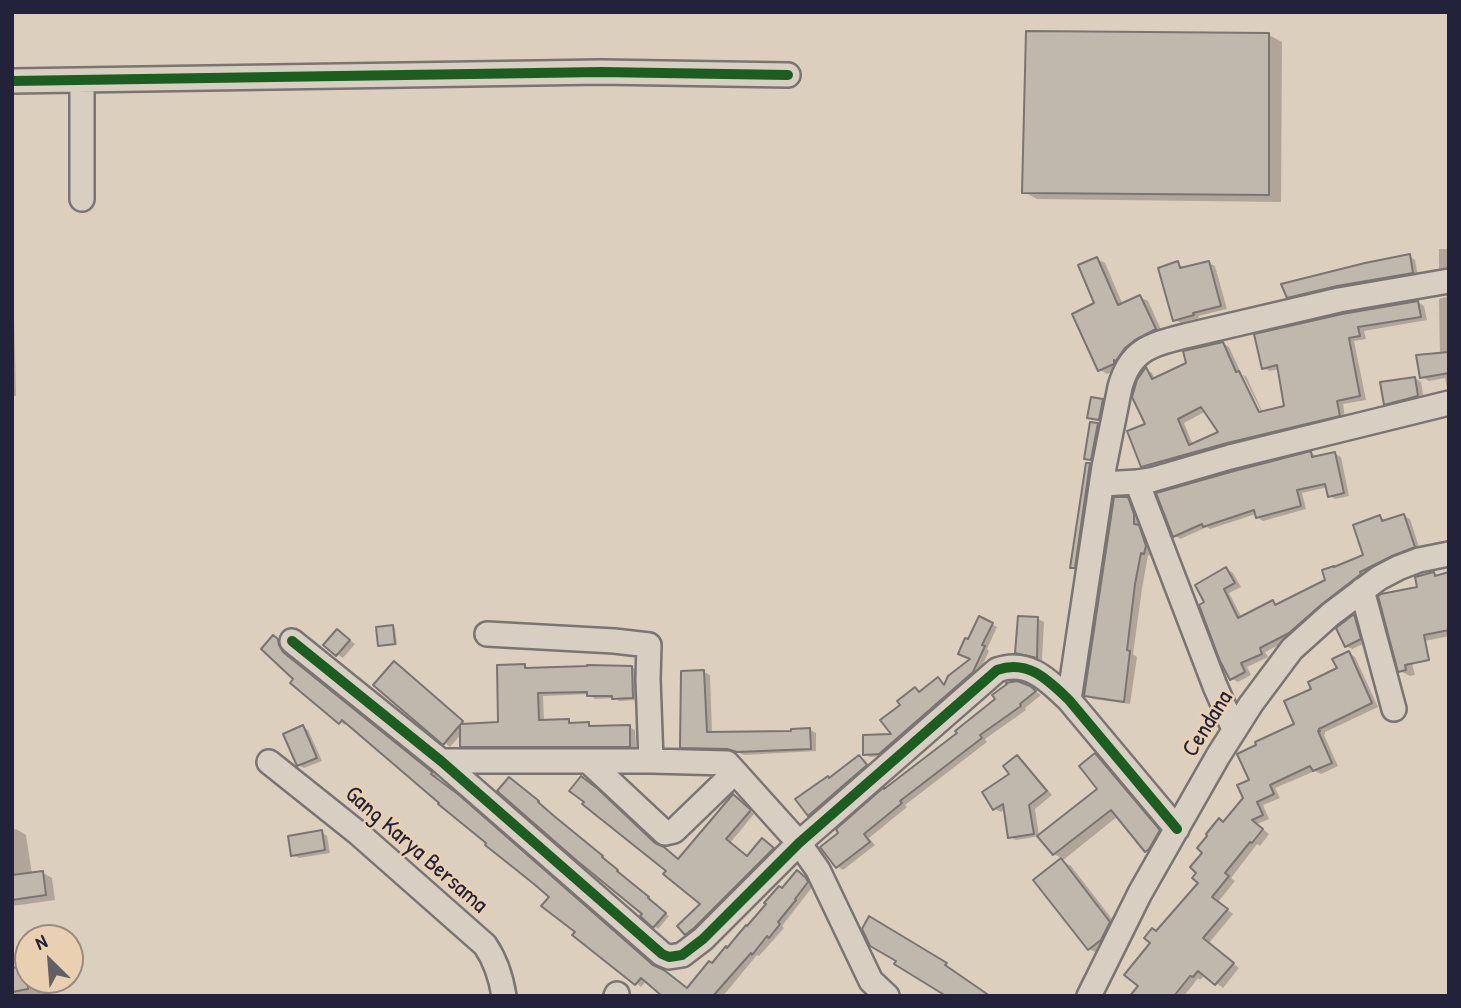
<!DOCTYPE html>
<style>
body{margin:0}
#map{position:relative;width:1461px;height:1008px;overflow:hidden;background:#dccfbe;font-family:"Patrick Hand",sans-serif}
canvas{display:block}
.frame{position:absolute;inset:0;border:14px solid #22223b;pointer-events:none}
.north{position:absolute;left:14px;top:924px;width:70px;height:70px;box-sizing:border-box;background:#e9d0b1;border:2px solid #998a82;border-radius:50%;rotate:335deg;font-size:19px;font-weight:700;line-height:28px;text-align:center;color:#22223b}
.north::after{content:'';display:block;margin:auto;width:24px;height:32px;background:#635f69;clip-path:polygon(50% 0,100% 100%,50% 72%,0 100%)}
</style>
<div id="map">
<canvas width="1461" height="1008"></canvas>
<div class="frame"></div>
<div class="north">N</div>
</div>
<script>
const ctx = document.querySelector('canvas').getContext('2d');
ctx.lineJoin = 'round';
function fillPath(path, color) { ctx.fillStyle = color; ctx.fill(path, 'evenodd'); }
function strokePath(path, color, width, dash) { ctx.strokeStyle = color; ctx.lineWidth = width; ctx.lineCap = dash ? 'butt' : 'round'; ctx.setLineDash(dash || []); ctx.stroke(path); }
function label(font, color, halo, rows, align = 'center') {
  ctx.font = font + ' "Patrick Hand",sans-serif'; ctx.lineWidth = 5; ctx.setLineDash([]); ctx.textBaseline = 'middle'; ctx.strokeStyle = halo; ctx.fillStyle = color; for (const [text, x, y, turn = 0] of rows) {
    ctx.save(); ctx.translate(x, y); ctx.rotate((+turn || 0) * Math.PI / 180); ctx.textAlign = isNaN(turn) ? turn : align; if (halo) ctx.strokeText(text, 0, 0); ctx.fillText(text, 0, 0); ctx.restore();
  }
}
fillPath(new Path2D(`
 M 1269,35 L 1282,42 L 1281,202 L 1037,199 L 1024,192 Z
 M 1439,249 L 1449,249 L 1449,271 L 1446,272 L 1439,268 Z
 M 1409,256 L 1415,260 L 1418,276 L 1295,300 L 1288,297 Z
 M 1097,259 L 1105,263 L 1123,305 L 1140,297 L 1148,301 L 1163,334 L 1121,368 L 1107,374 L 1099,369 L 1096,304 Z
 M 1178,263 L 1185,269 L 1209,263 L 1215,266 L 1227,309 L 1198,316 L 1199,318 L 1181,323 L 1175,319 Z
 M 1449,296 L 1449,390 L 1447,388 L 1445,378 L 1429,381 L 1422,377 L 1440,354 L 1439,299 Z
 M 1418,302 L 1424,306 L 1427,320 L 1364,331 L 1366,339 L 1354,341 L 1366,400 L 1343,404 L 1345,419 L 1150,470 L 1143,466 L 1148,424 L 1146,369 L 1152,373 L 1155,380 L 1222,343 L 1229,347 L 1241,373 L 1239,373 L 1262,420 L 1265,419 L 1243,375 L 1246,376 L 1263,413 L 1286,408 L 1279,369 L 1270,371 L 1263,368 L 1256,336 ZM 1206,411 L 1220,433 L 1193,445 L 1184,423 Z
 M 12,315 L 14,316 L 16,396 L 12,396 Z
 M 1415,378 L 1421,382 L 1424,399 L 1391,407 L 1385,404 Z
 M 1092,399 L 1103,401 L 1109,405 L 1106,419 L 1093,417 L 1093,419 L 1089,417 Z
 M 1100,426 L 1104,429 L 1097,462 L 1086,458 L 1092,450 L 1095,450 Z
 M 1311,453 L 1318,457 L 1335,454 L 1341,457 L 1349,496 L 1335,499 L 1329,495 L 1328,487 L 1302,493 L 1306,509 L 1263,521 L 1257,517 L 1256,514 L 1210,529 L 1207,527 L 1180,539 L 1174,535 Z
 M 1088,465 L 1094,468 L 1079,570 L 1072,567 Z
 M 1127,498 L 1135,503 L 1141,519 L 1141,528 L 1146,531 L 1153,551 L 1151,556 L 1148,555 L 1142,589 L 1133,654 L 1137,657 L 1130,704 L 1093,699 L 1086,695 Z
 M 1404,516 L 1410,519 L 1420,550 L 1296,636 L 1265,652 L 1268,657 L 1247,667 L 1251,675 L 1238,682 L 1231,678 L 1207,603 L 1226,569 L 1233,573 L 1241,587 L 1229,593 L 1242,618 L 1273,602 L 1278,605 L 1328,581 L 1365,556 L 1380,517 L 1387,521 Z
 M 1434,573 L 1439,576 L 1449,574 L 1449,636 L 1400,646 L 1419,588 Z
 M 1354,616 L 1360,620 L 1366,643 L 1352,649 L 1346,646 Z
 M 980,618 L 997,627 L 987,649 L 989,651 L 978,675 L 885,756 L 870,757 L 865,754 L 895,736 L 903,705 L 916,689 L 921,692 L 938,679 L 946,686 L 973,660 L 969,641 Z
 M 1038,619 L 1044,622 L 1042,660 L 1023,656 L 1017,652 Z
 M 393,627 L 395,628 L 397,645 L 382,646 L 380,645 Z
 M 343,634 L 355,644 L 343,658 L 337,654 Z
 M 274,637 L 283,644 L 284,650 L 289,657 L 437,776 L 436,778 L 657,968 L 688,990 L 728,950 L 783,890 L 802,875 L 813,886 L 782,926 L 784,928 L 759,956 L 757,955 L 723,996 L 663,996 L 646,981 L 641,987 L 577,932 L 551,897 L 347,723 L 345,725 L 340,722 L 296,679 Z
 M 1349,653 L 1355,657 L 1378,707 L 1325,732 L 1325,734 L 1324,735 L 1338,766 L 1321,774 L 1315,771 L 1275,788 L 1280,798 L 1263,805 L 1269,819 L 1257,824 L 1269,834 L 1260,846 L 1257,844 L 1231,878 L 1235,881 L 1218,902 L 1233,914 L 1209,943 L 1239,968 L 1223,988 L 1205,975 L 1200,980 L 1198,978 L 1184,996 L 1128,996 L 1138,984 L 1152,943 L 1157,933 L 1201,883 L 1224,823 L 1245,798 L 1251,781 L 1296,725 L 1313,690 L 1339,669 Z
 M 1396,658 L 1412,663 L 1415,675 L 1410,676 L 1400,671 Z
 M 525,666 L 531,669 L 632,667 L 638,671 L 638,700 L 619,701 L 615,698 L 595,699 L 589,694 L 543,696 L 544,721 L 569,721 L 575,725 L 588,724 L 594,728 L 629,727 L 635,730 L 636,749 L 468,749 L 462,746 L 462,733 L 450,747 L 376,685 L 400,667 L 468,726 L 500,724 Z
 M 704,672 L 710,675 L 712,733 L 792,732 L 810,730 L 816,733 L 816,751 L 744,755 L 735,751 L 688,750 L 682,747 Z
 M 1032,689 L 1041,695 L 1025,708 L 1026,710 L 985,739 L 987,742 L 905,805 L 907,807 L 869,838 L 875,845 L 843,870 L 837,866 L 823,847 L 959,734 L 997,699 Z
 M 302,727 L 308,730 L 322,761 L 304,768 L 298,765 Z
 M 1095,755 L 1105,761 L 1168,836 L 1156,856 L 1147,851 L 1118,816 L 1062,861 L 1071,866 L 1119,928 L 1099,954 L 1089,949 L 1036,880 L 1063,859 L 1054,854 L 1040,836 L 1016,840 L 1010,837 L 1005,809 L 1001,812 L 995,809 L 1011,775 L 1017,757 L 1023,761 L 1052,795 L 1035,809 L 1039,836 L 1099,789 Z
 M 859,757 L 865,760 L 872,769 L 815,818 L 809,815 L 798,800 L 830,779 Z
 M 513,781 L 541,804 L 540,805 L 558,821 L 606,859 L 605,860 L 621,873 L 620,874 L 652,900 L 651,902 L 669,916 L 658,929 Z
 M 734,796 L 754,814 L 730,843 L 748,858 L 767,843 L 777,851 L 691,936 L 687,933 L 703,904 L 668,871 L 659,846 L 679,860 Z
 M 16,829 L 26,835 L 32,874 L 43,873 L 52,878 L 55,900 L 12,906 L 12,830 Z
 M 321,832 L 327,836 L 330,853 L 299,858 L 293,855 Z
 M 28,966 L 28,980 L 45,980 L 48,996 L 12,996 L 12,970 Z`), '#0003');
const building = new Path2D(`
 M 1026,31 L 1269,33 L 1269,195 L 1022,193 Z
 M 1410,254 L 1413,273 L 1337,286 L 1287,298 L 1281,284 L 1365,263 Z
 M 1097,257 L 1118,305 L 1140,295 L 1156,329 L 1135,340 L 1125,348 L 1115,362 L 1114,360 L 1114,364 L 1098,371 L 1072,314 L 1094,303 L 1078,265 Z
 M 1178,261 L 1180,268 L 1209,261 L 1221,306 L 1193,313 L 1194,315 L 1173,321 L 1158,268 Z
 M 1418,301 L 1421,317 L 1358,327 L 1360,336 L 1349,338 L 1360,396 L 1337,401 L 1340,416 L 1227,443 L 1141,467 L 1127,431 L 1145,424 L 1132,397 L 1137,380 L 1146,367 L 1152,379 L 1186,363 L 1183,351 L 1223,342 L 1236,372 L 1239,371 L 1259,412 L 1284,406 L 1277,365 L 1262,369 L 1254,334 L 1342,314 ZM 1201,407 L 1218,432 L 1189,445 L 1178,419 Z
 M 1449,352 L 1449,373 L 1420,378 L 1416,355 Z
 M 1415,377 L 1418,396 L 1384,405 L 1380,382 Z
 M 1091,397 L 1103,399 L 1099,420 L 1087,418 Z
 M 1090,422 L 1098,423 L 1091,460 L 1084,459 Z
 M 1311,451 L 1312,457 L 1335,452 L 1344,493 L 1328,497 L 1325,484 L 1297,490 L 1301,506 L 1256,518 L 1254,510 L 1203,527 L 1202,524 L 1173,537 L 1156,493 L 1234,471 Z
 M 1086,463 L 1090,463 L 1075,568 L 1070,568 Z
 M 1114,497 L 1128,497 L 1134,514 L 1134,524 L 1139,525 L 1146,546 L 1144,554 L 1141,553 L 1135,584 L 1127,650 L 1130,651 L 1124,702 L 1084,696 Z
 M 1404,514 L 1415,547 L 1392,556 L 1360,572 L 1361,574 L 1322,604 L 1289,633 L 1260,648 L 1262,654 L 1241,663 L 1245,672 L 1230,680 L 1220,661 L 1199,605 L 1204,602 L 1195,585 L 1226,567 L 1235,583 L 1224,589 L 1238,618 L 1273,600 L 1275,605 L 1325,580 L 1322,570 L 1334,566 L 1334,567 L 1363,555 L 1353,525 L 1380,515 L 1382,521 Z
 M 1434,572 L 1435,576 L 1449,572 L 1449,630 L 1424,635 L 1429,660 L 1405,665 L 1406,670 L 1398,672 L 1378,596 L 1381,594 L 1417,587 L 1415,577 Z
 M 1354,614 L 1361,639 L 1345,647 L 1336,628 Z
 M 979,616 L 993,623 L 982,645 L 985,646 L 973,672 L 879,754 L 863,755 L 863,735 L 891,734 L 880,720 L 900,705 L 897,701 L 915,687 L 919,692 L 938,677 L 944,685 L 948,676 L 970,659 L 958,654 L 965,638 L 968,639 Z
 M 1018,616 L 1038,617 L 1037,658 L 1015,653 Z
 M 393,625 L 395,644 L 378,646 L 376,627 Z
 M 337,629 L 350,640 L 336,656 L 323,645 Z
 M 273,635 L 278,639 L 279,645 L 283,652 L 432,772 L 431,774 L 459,795 L 653,965 L 664,970 L 687,988 L 709,961 L 712,963 L 726,946 L 727,948 L 746,925 L 747,926 L 766,904 L 764,903 L 779,886 L 782,888 L 797,870 L 806,878 L 808,882 L 795,899 L 796,900 L 778,922 L 780,924 L 769,938 L 767,936 L 752,955 L 751,953 L 713,996 L 662,996 L 641,978 L 635,985 L 572,935 L 575,932 L 541,906 L 549,897 L 534,884 L 485,845 L 486,843 L 438,804 L 439,803 L 342,720 L 339,724 L 290,683 L 293,679 L 261,649 Z
 M 1349,651 L 1372,703 L 1319,729 L 1320,731 L 1318,731 L 1332,763 L 1313,771 L 1310,766 L 1270,785 L 1274,794 L 1257,802 L 1263,815 L 1252,820 L 1263,829 L 1252,843 L 1250,842 L 1225,873 L 1229,876 L 1212,897 L 1228,909 L 1203,938 L 1234,963 L 1215,985 L 1198,971 L 1193,977 L 1190,976 L 1174,996 L 1130,996 L 1138,986 L 1124,975 L 1150,943 L 1144,938 L 1152,928 L 1156,931 L 1198,883 L 1192,878 L 1196,873 L 1190,867 L 1202,853 L 1197,848 L 1207,836 L 1206,834 L 1219,818 L 1223,822 L 1243,798 L 1237,785 L 1249,780 L 1237,754 L 1256,745 L 1255,742 L 1294,724 L 1284,701 L 1311,689 L 1308,682 L 1337,668 L 1332,659 Z
 M 394,661 L 463,721 L 461,724 L 498,722 L 497,665 L 525,664 L 525,668 L 587,666 L 587,665 L 632,666 L 633,698 L 612,699 L 612,696 L 587,696 L 587,692 L 538,693 L 539,720 L 569,719 L 569,723 L 589,722 L 589,726 L 630,725 L 630,747 L 460,747 L 460,725 L 443,745 L 373,685 Z
 M 704,670 L 707,732 L 791,731 L 791,729 L 810,728 L 811,749 L 737,752 L 727,749 L 680,748 L 681,671 Z
 M 1017,681 L 1030,686 L 1036,691 L 1020,704 L 1021,706 L 980,735 L 982,738 L 900,801 L 902,803 L 864,834 L 870,842 L 836,868 L 820,847 L 838,833 L 836,829 L 884,787 L 884,789 L 957,733 L 955,731 L 995,699 L 992,695 L 1007,684 L 1006,683 Z
 M 303,725 L 317,758 L 297,766 L 283,734 Z
 M 1095,753 L 1160,830 L 1149,849 L 1145,852 L 1111,810 L 1053,855 L 1037,836 L 1097,789 L 1079,766 Z
 M 859,755 L 867,765 L 808,816 L 795,799 L 828,776 L 829,778 Z
 M 1017,755 L 1047,791 L 1029,805 L 1034,834 L 1008,838 L 1003,804 L 993,810 L 982,792 L 1009,774 L 1003,766 Z
 M 581,776 L 598,789 L 655,843 L 664,847 L 678,859 L 733,794 L 751,810 L 726,839 L 747,856 L 762,838 L 774,848 L 694,928 L 685,935 L 677,926 L 700,904 L 663,874 L 666,871 L 582,804 L 584,802 L 569,791 Z
 M 509,777 L 539,801 L 538,802 L 554,816 L 603,856 L 602,857 L 618,870 L 617,871 L 649,897 L 648,898 L 666,913 L 653,928 L 640,916 L 642,914 L 576,860 L 497,791 Z
 M 322,830 L 325,850 L 291,856 L 288,836 Z
 M 1061,858 L 1110,922 L 1101,940 L 1088,950 L 1033,880 Z
 M 43,871 L 46,895 L 12,900 L 12,875 Z
 M 869,916 L 947,963 L 945,965 L 990,996 L 946,996 L 894,964 L 896,961 L 870,946 L 862,929 Z
 M 28,965 L 28,989 L 12,992 L 12,968 Z`);
fillPath(building, '#c1b8ad');
strokePath(building, '#7a7472', 2);
const minor = new Path2D(`
 M 82,80 L 82,199
 M 12,81 L 601,72 L 788,75
 M 1137,482 L 1215,686 L 1234,729
 M 1102,484 L 1137,482 L 1151,480 L 1230,457 L 1449,403
 M 1362,590 L 1394,709
 M 487,634 L 614,641 L 649,645 L 648,679 L 651,761
 M 292,641 L 441,761 L 662,954 L 669,957 L 682,955 L 703,939 L 799,843 L 997,670 C 1028,659 1048,680 1069,700 L 1177,829
 M 1069,700 L 1104,467 L 1120,387 C 1130,350 1150,345 1185,336 L 1339,300 L 1449,281
 M 441,761 L 651,761 L 727,763 L 799,843 L 818,870 L 871,981 L 887,996
 M 269,762 L 358,833 L 485,945 C 496,961 501,977 504,996
 M 589,762 L 665,833 L 674,831 L 734,773
 M 616,996 L 617,994
 M 1089,996 L 1140,893 L 1218,756 L 1251,704 L 1292,649 L 1331,614 L 1379,578 L 1398,568 L 1419,560 L 1449,554`);
strokePath(minor, '#7a7472', 28);
strokePath(minor, '#d8cec2', 23);
strokePath(new Path2D(`
 M 12,81 L 601,72 L 788,75
 M 292,641 L 441,761 L 662,954 L 669,957 L 682,955 L 703,939 L 799,843 L 997,670 C 1028,659 1048,680 1069,700 L 1177,829`), '#1b5e20', 10);
label('24px', '#22223b', '#e9d0b1', [
 ["Cendana",1208,724,-58],
 ["Gang Karya Bersama",416,850,41]
]);
</script>
